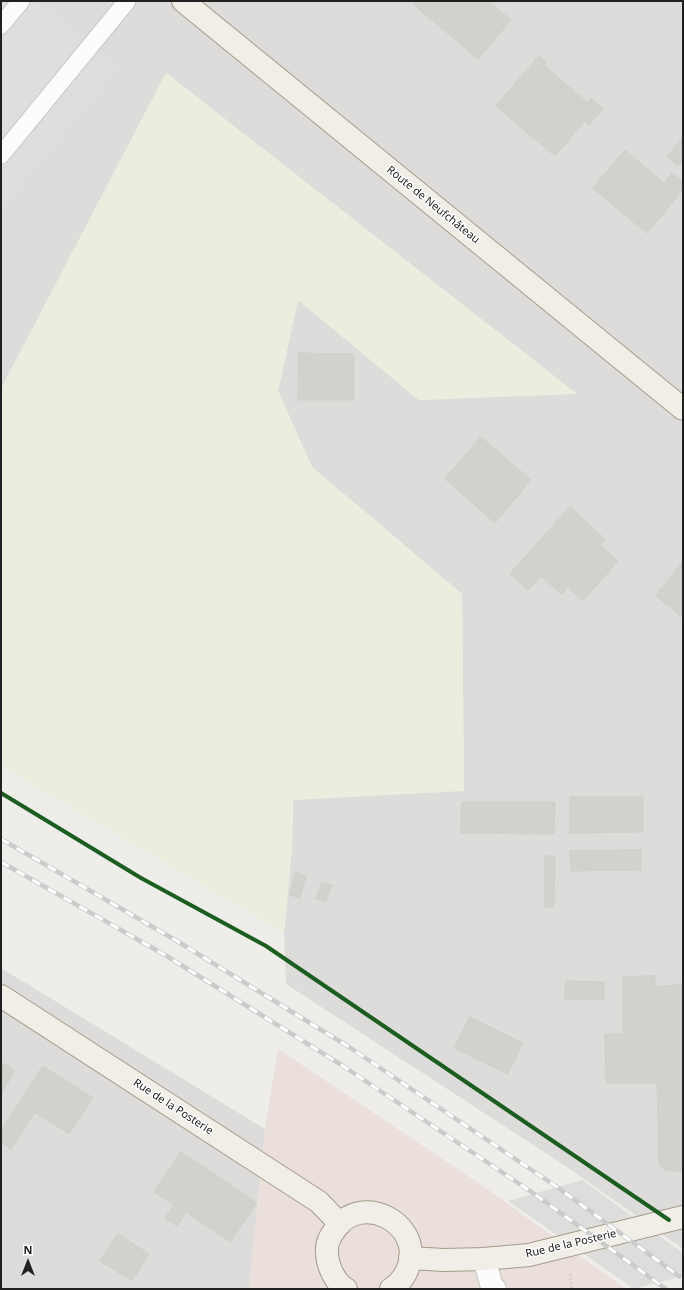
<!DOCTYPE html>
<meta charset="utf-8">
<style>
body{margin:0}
#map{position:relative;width:684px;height:1290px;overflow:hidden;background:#eeedea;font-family:"Noto Sans",sans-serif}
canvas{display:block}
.frame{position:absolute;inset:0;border:2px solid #202020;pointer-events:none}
.north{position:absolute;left:8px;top:1242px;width:40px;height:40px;-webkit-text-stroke:3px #fff;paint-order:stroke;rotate:0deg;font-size:11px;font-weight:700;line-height:16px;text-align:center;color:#202020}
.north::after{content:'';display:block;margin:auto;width:14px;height:18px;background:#202020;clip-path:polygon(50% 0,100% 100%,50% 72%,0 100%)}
</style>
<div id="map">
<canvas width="684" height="1290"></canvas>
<div class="frame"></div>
<div class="north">N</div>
</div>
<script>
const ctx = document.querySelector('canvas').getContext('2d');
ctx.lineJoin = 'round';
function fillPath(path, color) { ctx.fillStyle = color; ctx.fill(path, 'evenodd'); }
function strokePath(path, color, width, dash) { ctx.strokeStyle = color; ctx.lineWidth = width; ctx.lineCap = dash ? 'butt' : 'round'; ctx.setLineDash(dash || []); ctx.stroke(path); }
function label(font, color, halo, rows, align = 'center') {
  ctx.font = font + ' "Noto Sans",sans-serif'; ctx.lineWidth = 3; ctx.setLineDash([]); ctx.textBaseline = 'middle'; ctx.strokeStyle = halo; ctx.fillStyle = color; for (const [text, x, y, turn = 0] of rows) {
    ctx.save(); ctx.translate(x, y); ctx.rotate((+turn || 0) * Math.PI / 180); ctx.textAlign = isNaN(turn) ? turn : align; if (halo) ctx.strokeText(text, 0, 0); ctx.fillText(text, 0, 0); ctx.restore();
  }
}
fillPath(new Path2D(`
 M 1,1 L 683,1 L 683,1249 L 567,1167 L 286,984 L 284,933 L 292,847 L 293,800 L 464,790 L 462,594 L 312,467 L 278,391 L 298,300 L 419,400 L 576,393 L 166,73 L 1,389 Z
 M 1,968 L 265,1129 L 249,1289 L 1,1289 Z`), '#dddcdb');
fillPath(new Path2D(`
 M 278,1049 L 483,1186 L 626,1289 L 249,1289 L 265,1129 Z`), '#ebdfdc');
fillPath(new Path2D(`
 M 166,73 L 577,394 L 419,400 L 298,300 L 278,391 L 312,467 L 462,594 L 464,791 L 293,800 L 292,847 L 284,933 L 1,766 L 1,389 Z`), '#ecedde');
fillPath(new Path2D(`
 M 1,1 L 36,1 L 104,56 L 117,69 L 1,209 Z`), '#dededc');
fillPath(new Path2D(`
 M 582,1180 L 683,1253 L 683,1276 L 634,1289 L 508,1201 Z`), '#dddddc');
const building = new Path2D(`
 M 417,1 L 488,1 L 511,20 L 478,59 L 414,5 Z
 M 539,56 L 547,62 L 544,65 L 566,84 L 525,131 L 496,106 Z
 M 566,84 L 587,102 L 591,98 L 603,109 L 589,125 L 585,121 L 555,156 L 525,131 Z
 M 683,137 L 683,160 L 678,166 L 667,157 Z
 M 625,150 L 652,173 L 620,211 L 593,188 Z
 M 652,173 L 664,183 L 672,173 L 683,182 L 683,190 L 647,233 L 620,211 Z
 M 299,353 L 354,354 L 354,400 L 298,400 Z
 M 481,437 L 531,480 L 495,523 L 445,479 Z
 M 570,507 L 605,539 L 600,545 L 618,561 L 583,601 L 568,587 L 562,595 L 541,576 L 528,590 L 510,574 Z
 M 683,561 L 683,618 L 656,596 Z
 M 570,797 L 643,797 L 643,832 L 570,833 Z
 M 462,802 L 555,802 L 554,834 L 461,833 Z
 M 641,850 L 641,870 L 571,871 L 570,851 Z
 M 545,856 L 555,856 L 554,907 L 545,907 Z
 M 296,872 L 306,876 L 300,898 L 290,895 Z
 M 322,882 L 332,885 L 326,902 L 316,899 Z
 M 655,976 L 655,987 L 683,984 L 683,1084 L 606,1083 L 605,1034 L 623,1034 L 623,977 Z
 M 566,981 L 604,982 L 604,1000 L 565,999 Z
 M 470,1017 L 523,1043 L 508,1074 L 454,1048 Z
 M 1,1062 L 15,1071 L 1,1094 Z
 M 43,1066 L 93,1098 L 69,1134 L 35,1112 L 11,1149 L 1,1142 L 1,1131 Z
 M 683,1084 L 683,1171 L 667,1171 L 659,1165 L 657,1085 Z
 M 181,1152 L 225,1181 L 199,1221 L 186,1212 L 177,1226 L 165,1218 L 174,1205 L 154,1192 Z
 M 225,1181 L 257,1203 L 230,1242 L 199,1221 Z
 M 118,1234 L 149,1254 L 132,1281 L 100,1261 Z`);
fillPath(building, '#d3d1ce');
strokePath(building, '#d1cfcb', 1);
const service = new Path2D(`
 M 1,25 L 21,1
 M 1,155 L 127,1`);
const minor = new Path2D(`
 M 484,1259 L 492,1287 L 495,1289`);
const primary = new Path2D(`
 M 183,1 L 683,409
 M 1,996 L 319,1202 L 340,1224
 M 410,1258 L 444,1260 L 484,1259 L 529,1255 L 683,1217
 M 346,1289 C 335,1283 327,1265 327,1252 C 326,1242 331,1235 337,1227 C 362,1194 418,1221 410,1262 C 407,1273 401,1283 391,1289`);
strokePath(service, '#c5c5c4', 19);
strokePath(minor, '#c5c5c4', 24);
strokePath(primary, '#a49c87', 24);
strokePath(new Path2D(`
 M 570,1274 L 572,1289`), '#d7ccc9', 2.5, [2, 2]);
strokePath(service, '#fcfcfc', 17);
strokePath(minor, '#fcfcfc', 22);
strokePath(primary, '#f1ede7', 22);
const rail = new Path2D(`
 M 1,839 L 177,941 L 349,1047 L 557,1187 L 683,1279
 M 1,862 L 165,955 L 340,1064 L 533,1193 L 666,1289`);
strokePath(rail, '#cbcbcb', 4.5);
strokePath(rail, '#fff', 3, [9]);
strokePath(new Path2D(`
 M 1,793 L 141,878 L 266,946 L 669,1220`), '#1b5e20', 4);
label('11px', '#202020', '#fff', [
 ["Route de Neufchâteau",433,205,39],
 ["Rue de la Posterie",173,1107,33],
 ["Rue de la Posterie",571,1244,-13]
]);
</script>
